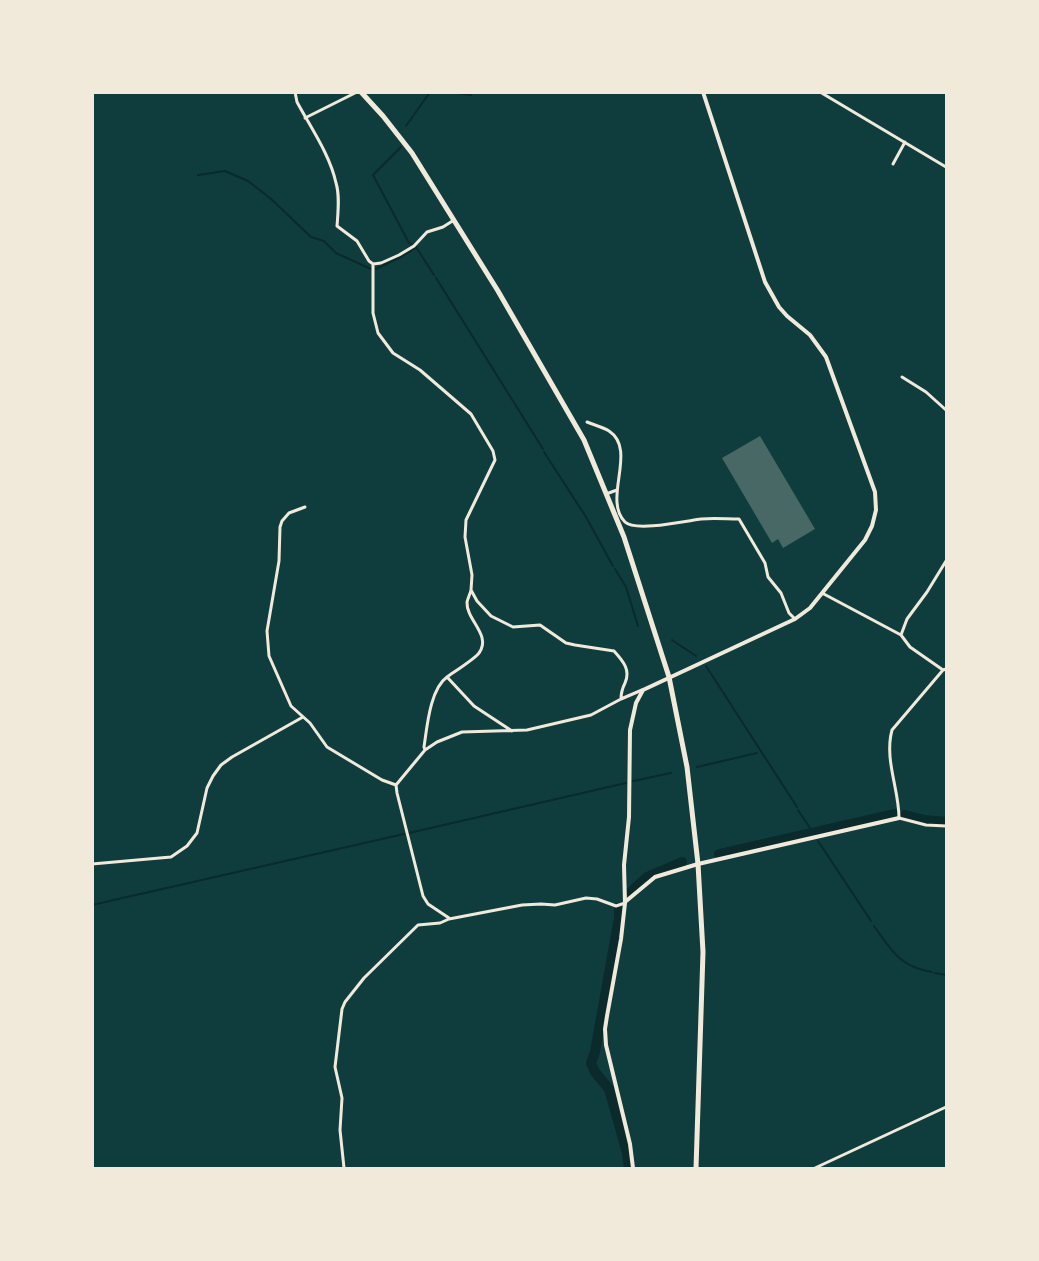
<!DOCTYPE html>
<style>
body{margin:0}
#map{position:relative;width:1039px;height:1261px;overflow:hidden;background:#0f3d3e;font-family:"Asap Condensed",sans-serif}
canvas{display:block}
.frame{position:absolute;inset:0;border:94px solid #f1e9da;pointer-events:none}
</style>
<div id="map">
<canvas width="1039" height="1261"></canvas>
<div class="frame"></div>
</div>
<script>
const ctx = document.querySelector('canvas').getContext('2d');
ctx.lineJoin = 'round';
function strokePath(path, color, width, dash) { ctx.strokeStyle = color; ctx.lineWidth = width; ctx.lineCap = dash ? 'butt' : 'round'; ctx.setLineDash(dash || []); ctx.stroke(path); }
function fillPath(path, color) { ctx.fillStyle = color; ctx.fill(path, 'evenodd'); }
strokePath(new Path2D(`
 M 449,92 L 471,95 L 472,92
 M 406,126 L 430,92
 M 401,147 L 373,175 L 409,243 L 411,244
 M 198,175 L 225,171 L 248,181 L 270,198 L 311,237 L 324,241 L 336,253 L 371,269
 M 416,247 L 434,275
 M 376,269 L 401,257 L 417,247
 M 436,278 L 543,449
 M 544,452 L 586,517 L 613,566
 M 615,569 L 626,587 L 638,626
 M 672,640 L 696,656
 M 706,666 L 797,807
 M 697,767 L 757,753
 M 633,781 L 671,773
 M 798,810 L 810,828
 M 409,833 L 626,783
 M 818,841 L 871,921
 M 92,905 L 404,834
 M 874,926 C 892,951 900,967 932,972
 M 935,973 L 946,975`), '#0a2a2b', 2);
strokePath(new Path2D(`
 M 905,815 L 924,820 L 946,822
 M 719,854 L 894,814
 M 631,892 L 647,877 L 682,862
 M 619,908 L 619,918 L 595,1052 L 591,1063 L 595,1072 L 609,1089 L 627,1153 L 629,1168`), '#0a2a2b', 10);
fillPath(new Path2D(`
 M 760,436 L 815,529 L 783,548 L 778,539 L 772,543 L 722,458 Z`), '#486865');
strokePath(new Path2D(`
 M 295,92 L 297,102 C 311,128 330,155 336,183 C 340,196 338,212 337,226 L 357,241 L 369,261 L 373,264 L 381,263 L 399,255 L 414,246 L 427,232 L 443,227 L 454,220
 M 820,92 L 946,167
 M 305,118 L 357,92
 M 893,164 L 905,142
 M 373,264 L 373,313 L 378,333 L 393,353 L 420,370 L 471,414 L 493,451 L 495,460 L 466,520 L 465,537 L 472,575 L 471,590 L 477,601 L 491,616 L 513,627 L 540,625 L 566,643 L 575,645 L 614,651 C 623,661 631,670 625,683 C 622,689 621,693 621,699
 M 902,377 L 926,392 L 946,410
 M 587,422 C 594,425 603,427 609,431 C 638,450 602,499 625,522 C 635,532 686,521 701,519 C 713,518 727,519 739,519 L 765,563 L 768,577 L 781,593 L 789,613 L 795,619
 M 606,494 L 617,490
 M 305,507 L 289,513 L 282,521 L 280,527 L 279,561 L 267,631 L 269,656 L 291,706 L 310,723 L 327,747 L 382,780 L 396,785
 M 822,593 L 901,635 L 910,647 L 943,670
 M 901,635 L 907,619 L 927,592 L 946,561
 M 946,669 L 943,670 L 892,730 C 884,759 899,789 899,818 L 926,825 L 946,826
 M 447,677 C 454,672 476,658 479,653 C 492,635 466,620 467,602 C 468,598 470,594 471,590
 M 425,750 L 424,747 C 427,727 430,689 447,677 L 474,706 L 512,731
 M 92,864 L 171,857 L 187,846 L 197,833 L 207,788 L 213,776 L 221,765 L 232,757 L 303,717
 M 449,918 L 428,904 L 423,896 L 397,793 L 396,785 L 425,750 L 437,742 L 462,732 L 527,730 L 591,715 L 621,699 L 642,690
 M 344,1168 L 340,1130 L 342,1098 L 335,1067 L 342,1009 L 345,1002 L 364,978 L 418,925 L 440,923 L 449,919 L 522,905 L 541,904 L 555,905 L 586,898 L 597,899 L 616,906 L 625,903
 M 815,1168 L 946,1107`), '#f1e9da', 3);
strokePath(new Path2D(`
 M 625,902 L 655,877 L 698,864 L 899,818
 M 633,1168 L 630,1144 L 606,1045 L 605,1029 L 607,1016 L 621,939 L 625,903 L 624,865 L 629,817 L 630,730 L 636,703 L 643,690 L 795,619 L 810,608 L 865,540 L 872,526 L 876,510 L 875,492 L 826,357 L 810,335 L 787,316 L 779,307 L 765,282 L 703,92`), '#f1e9da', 4);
strokePath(new Path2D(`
 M 361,92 L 383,116 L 412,153 L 498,291 L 584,440 L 624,537 L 669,677 L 687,767 L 698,864 L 703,952 L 696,1168`), '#f1e9da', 5);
</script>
